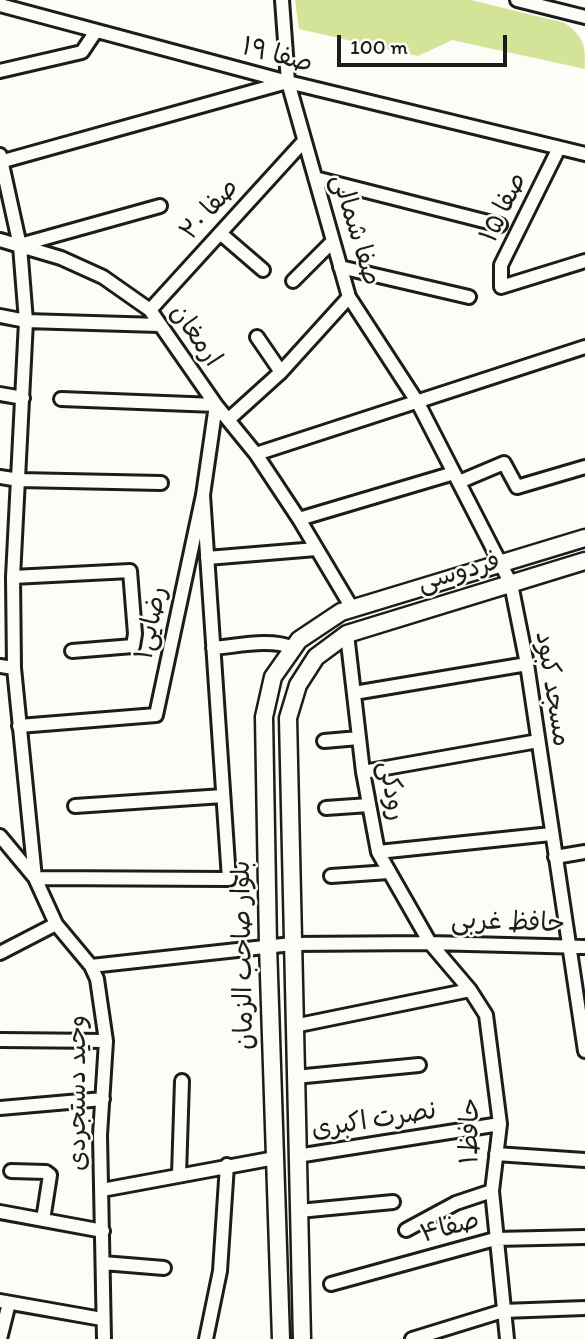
<!DOCTYPE html>
<meta charset="utf-8">
<style>
body{margin:0}
#map{position:relative;width:585px;height:1339px;overflow:hidden;background:#fdfcf7;font-family:Itim,sans-serif}
canvas{display:block}
.scale{position:absolute;left:337px;top:35px;width:170px;height:32px;box-sizing:border-box;border:4px solid #1c1c1c;border-top:0;padding-left:9px;font-size:21px;line-height:24px;white-space:nowrap;color:#1c1c1c;-webkit-text-stroke:5px #fdfcf7;paint-order:stroke}
</style>
<div id="map">
<canvas width="585" height="1339"></canvas>
<div class="scale">100 m</div>
</div>
<script>
const ctx = document.querySelector('canvas').getContext('2d');
ctx.lineJoin = 'round';
function fillPath(path, color) { ctx.fillStyle = color; ctx.fill(path, 'evenodd'); }
function strokePath(path, color, width, dash) { ctx.strokeStyle = color; ctx.lineWidth = width; ctx.lineCap = dash ? 'butt' : 'round'; ctx.setLineDash(dash || []); ctx.stroke(path); }
function label(font, color, halo, rows, align = 'center') {
  ctx.font = font + ' Itim,"Playpen Sans Arabic",sans-serif'; ctx.lineWidth = 5; ctx.setLineDash([]); ctx.textBaseline = 'middle'; ctx.strokeStyle = halo; ctx.fillStyle = color; for (const [text, x, y, turn = 0] of rows) {
    ctx.save(); ctx.translate(x, y); ctx.rotate((+turn || 0) * Math.PI / 180); ctx.textAlign = isNaN(turn) ? turn : align; if (halo) ctx.strokeText(text, 0, 0); ctx.fillText(text, 0, 0); ctx.restore();
  }
}
fillPath(new Path2D(`
 M 295,0 L 471,0 L 565,23 C 585,38 585,45 585,69 L 452,40 L 418,56 L 299,29 Z`), '#d3e498');
const minor = new Path2D(`
 M 282,0 L 288,82 L 349,297 L 418,403 L 511,584 L 527,664 L 585,1051
 M 517,0 L 585,17
 M 0,5 L 288,82 L 585,154
 M 0,71 L 82,52 L 96,31
 M 559,148 L 501,265 L 501,287 L 585,261
 M 0,155 L 20,246 L 26,321 L 13,577 L 14,668 L 35,878 L 229,879 L 203,495
 M 0,162 L 287,82
 M 315,178 L 500,225
 M 220,233 L 263,270
 M 0,240 L 61,258 L 103,277 L 150,310 L 216,405 L 256,454 L 299,519 L 352,608
 M 20,245 L 160,206
 M 340,267 L 469,297
 M 293,281 L 333,241
 M 150,310 L 304,141
 M 0,316 L 26,321 L 159,325
 M 257,337 L 281,372
 M 0,394 L 23,398
 M 229,419 L 281,372 L 349,297
 M 256,454 L 585,347
 M 0,477 L 19,480 L 161,483
 M 459,482 L 504,463 L 517,487 L 585,467
 M 299,519 L 454,473
 M 207,558 L 316,549
 M 13,577 L 130,571 L 135,634 L 133,646 L 72,651
 M 347,634 L 363,772 L 378,852 L 430,943 L 470,990 L 486,1015 L 500,1124 L 492,1191 L 507,1339
 M 213,648 C 238,646 270,638 293,648
 M 0,666 L 14,668
 M 354,693 L 527,664
 M 19,726 L 156,715 L 203,495 L 216,405 L 61,399
 M 324,741 L 359,738
 M 363,772 L 538,741
 M 75,806 L 223,796
 M 326,808 L 369,805
 M 0,836 L 35,878 L 56,924 L 91,966 L 97,979 L 106,1041 L 100,1135 L 104,1339
 M 378,852 L 551,834
 M 555,857 L 585,852
 M 331,876 L 389,872
 M 0,953 L 56,924
 M 91,966 L 292,944 L 430,943 L 585,947
 M 294,1026 L 470,990
 M 0,1040 L 106,1041
 M 295,1077 L 419,1065
 M 0,1108 L 103,1099
 M 496,1154 L 585,1160
 M 297,1156 L 500,1124
 M 11,1171 L 46,1172 L 50,1175 L 43,1220
 M 179,1175 L 182,1081
 M 102,1190 L 275,1158
 M 299,1211 L 393,1202
 M 0,1212 L 103,1231
 M 406,1230 L 456,1203 L 492,1191
 M 103,1263 L 164,1268
 M 331,1284 L 495,1239 L 585,1237
 M 0,1301 L 102,1319
 M 0,1339 L 9,1303
 M 206,1339 L 220,1271 L 227,1165
 M 412,1339 L 503,1311 L 585,1308`);
const major = new Path2D(`
 M 281,1339 L 268,945 L 264,717 L 273,677 L 299,640 L 341,612 L 585,538
 M 302,1339 L 288,718 L 298,685 L 316,657 L 347,634 L 585,561`);
strokePath(minor, '#1c1c1c', 18);
strokePath(major, '#1c1c1c', 21);
strokePath(minor, '#fdfcf7', 12);
strokePath(major, '#fdfcf7', 16);
label('26px', '#1c1c1c', '#fdfcf7', [
 ["صفا ۱۹",277,56,15],
 ["صفا ۱۵",504,208,-64],
 ["صفا ۲۰",210,210,-48],
 ["صفا شمالی",355,230,73],
 ["ارمغان",195,336,55],
 ["فردوسی",459,573,-16],
 ["رضایی۱",152,623,-78],
 ["مسجد کبود",552,689,81],
 ["رودکی",391,791,80],
 ["حافظ غربی",508,923,2],
 ["بلوار صاحب الزمان",244,955,-91],
 ["وحید دستجردی",78,1093,-90],
 ["نصرت اکبری",374,1121,-9],
 ["حافظ۱",471,1131,-89],
 ["صفا۴",450,1228,-15]
]);
</script>
